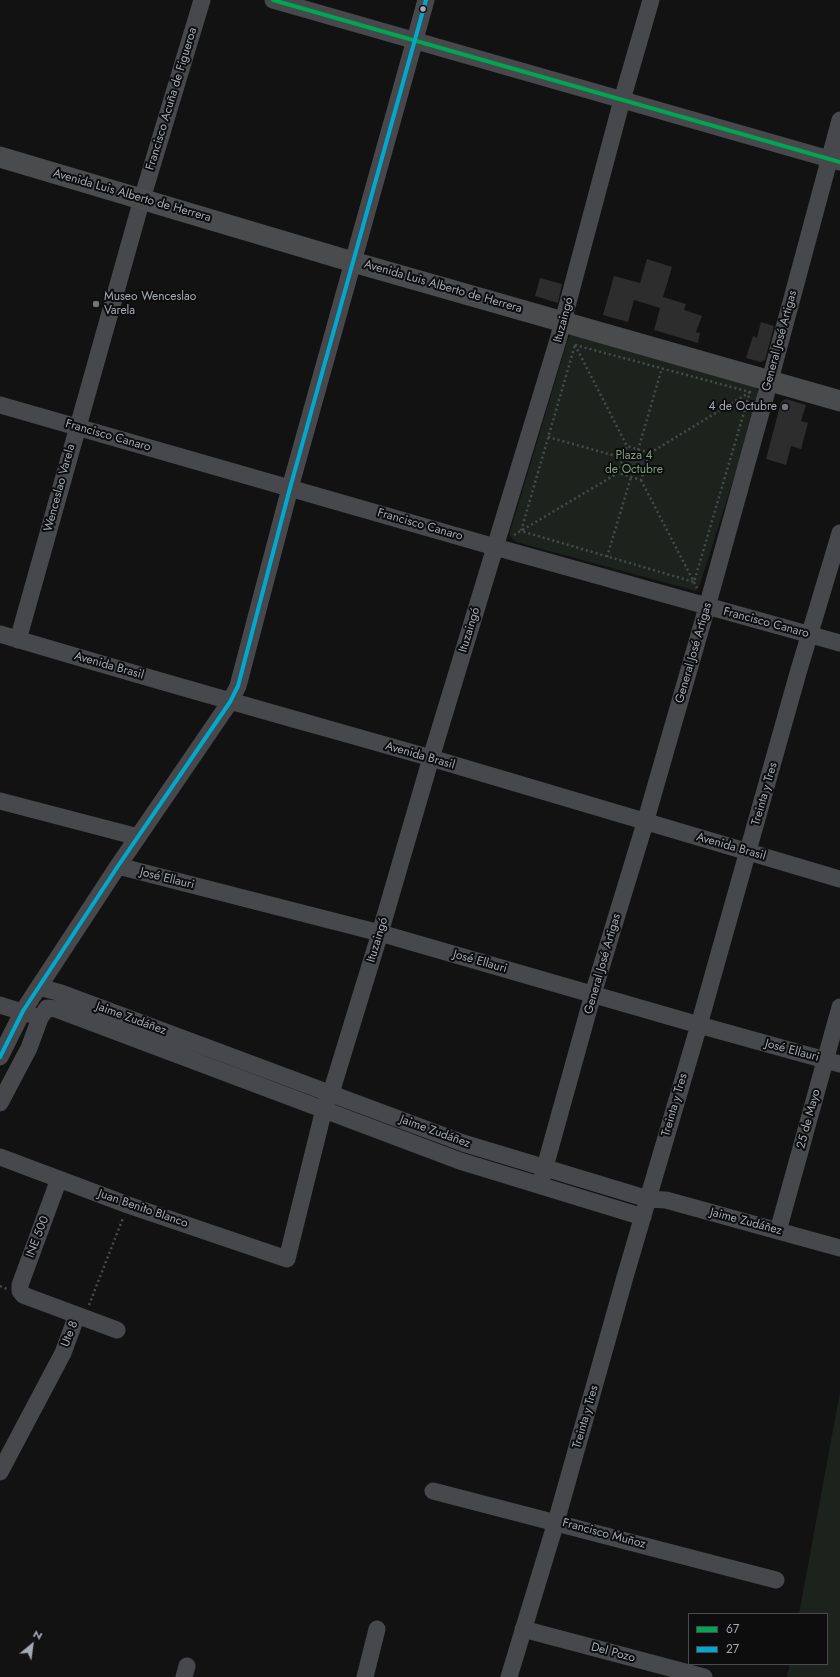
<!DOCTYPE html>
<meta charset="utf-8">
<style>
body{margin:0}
#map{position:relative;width:840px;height:1677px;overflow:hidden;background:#121213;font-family:Jost,sans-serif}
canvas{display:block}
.legend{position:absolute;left:688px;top:1613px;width:140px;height:52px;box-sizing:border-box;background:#0d0d0e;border:1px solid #494b50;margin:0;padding:5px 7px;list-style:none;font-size:12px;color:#a4a9b3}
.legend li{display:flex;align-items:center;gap:8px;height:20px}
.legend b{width:20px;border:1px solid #494b50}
.north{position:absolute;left:12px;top:1625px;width:40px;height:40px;-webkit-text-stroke:3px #0d0d0e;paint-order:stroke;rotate:29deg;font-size:11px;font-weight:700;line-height:16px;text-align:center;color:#a4a9b3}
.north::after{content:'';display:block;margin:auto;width:14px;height:18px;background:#a4a9b3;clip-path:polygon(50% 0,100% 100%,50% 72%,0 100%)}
</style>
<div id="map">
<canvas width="840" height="1677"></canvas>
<ul class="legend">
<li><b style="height:5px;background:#00a651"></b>67</li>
<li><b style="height:5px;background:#00a9ce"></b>27</li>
</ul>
<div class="north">N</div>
</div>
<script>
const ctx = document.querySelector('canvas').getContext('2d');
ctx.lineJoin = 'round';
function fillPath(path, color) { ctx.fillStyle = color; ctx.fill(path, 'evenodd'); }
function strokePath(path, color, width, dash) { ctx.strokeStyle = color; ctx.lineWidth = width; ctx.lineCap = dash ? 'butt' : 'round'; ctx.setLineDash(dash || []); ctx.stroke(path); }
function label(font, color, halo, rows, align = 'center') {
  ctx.font = font + ' Jost,sans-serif'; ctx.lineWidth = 4; ctx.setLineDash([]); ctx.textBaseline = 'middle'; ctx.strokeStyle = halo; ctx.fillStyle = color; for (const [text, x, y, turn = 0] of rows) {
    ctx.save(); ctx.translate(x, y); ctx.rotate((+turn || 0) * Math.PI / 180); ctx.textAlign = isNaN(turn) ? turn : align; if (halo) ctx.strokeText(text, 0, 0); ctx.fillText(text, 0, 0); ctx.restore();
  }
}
fillPath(new Path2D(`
 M 573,334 L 756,386 L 760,396 L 699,587 L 696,591 L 516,542 L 510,536 L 510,532 L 567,342 L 569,337 Z
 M 840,1392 L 840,1677 L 787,1677 L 790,1664 L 827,1664 L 827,1614 L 799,1614 Z`), '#1c231d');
fillPath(new Path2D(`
 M626 462a9 9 0 1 1 18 0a9 9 0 1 1-18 0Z`), '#292f35');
fillPath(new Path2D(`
 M 647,259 L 672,267 L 663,297 L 686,304 L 684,310 L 702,316 L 696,332 L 700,333 L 698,343 L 654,330 L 660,308 L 634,300 L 628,322 L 603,315 L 614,276 L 640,283 Z
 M 540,278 L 562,284 L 558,303 L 535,296 Z
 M 761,322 L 774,326 L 765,360 L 761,362 L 746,358 L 753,336 L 757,338 Z
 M 786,399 L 806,405 L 801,421 L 808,423 L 801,449 L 791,446 L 786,465 L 766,459 L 781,402 Z`), '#2d2d2e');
strokePath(new Path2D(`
 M 575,345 L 750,392 L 694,582 L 521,531 Z
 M 575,345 L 627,446 L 618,473 L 641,480 L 650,453 L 627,446
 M 548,437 L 623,458
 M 638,450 L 662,368
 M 650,453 L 750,392
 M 641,480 L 697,588
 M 514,535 L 618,473
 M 607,557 L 631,477
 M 0,1286 L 7,1289
 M 89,1305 L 123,1218`), '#484a4d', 2.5, [2, 3]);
strokePath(new Path2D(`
 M 273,0 L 840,162
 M 0,405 L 495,547 L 840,643
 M 0,634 C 143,677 287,717 431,758 C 567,798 703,839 840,879
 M 18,640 L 142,199 L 202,0
 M 0,801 L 138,837
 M 118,866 L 380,933 L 699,1025 L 840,1064
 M 39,987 L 61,993 L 463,1143 L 648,1199 L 666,1200 L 840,1248
 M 0,1005 L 32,1015
 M 0,1057 L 23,1011 L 118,866 L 230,702 L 238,686 L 290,488 L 426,0
 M 0,1103 L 29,1048 L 40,1018 L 47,1008 L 56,1009 L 460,1161 L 643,1217
 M 0,1157 L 128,1205 L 287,1259 L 324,1109 L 331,1093 L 380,933 L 431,758 L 558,340 L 622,100 L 651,0
 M 59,1179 L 20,1285 L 20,1291 L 23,1295 L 117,1330
 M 540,1185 L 593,994 L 645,823 L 707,607 L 770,380 L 840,120
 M 778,1231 L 840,1007
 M 0,1472 L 63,1353 L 77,1315
 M 433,1491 L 776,1580
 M 523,1629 L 704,1677
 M 184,1677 L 187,1666
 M 365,1677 L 377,1629
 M 509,1677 L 556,1522 L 625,1277 L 699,1025 L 798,673 L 840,533`), '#47484b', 17);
strokePath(new Path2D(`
 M 0,157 L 353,262 L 840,401`), '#494b4d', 21);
strokePath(new Path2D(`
 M 273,0 L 840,162`), '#00a651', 4);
strokePath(new Path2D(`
 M 0,1057 L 23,1011 L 118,866 L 230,702 L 238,686 L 290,488 L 426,0`), '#00a9ce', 4);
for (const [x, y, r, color] of [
 [423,9,3.5,"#a4a9b3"],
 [96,304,4,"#71747b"],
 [785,407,4,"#71747b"]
]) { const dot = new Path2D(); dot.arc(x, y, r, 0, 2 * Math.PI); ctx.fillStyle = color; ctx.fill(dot); strokePath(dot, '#0d0d0e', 1.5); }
label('12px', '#a4a9b3', '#0d0d0e', [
 ["Francisco Acuña de Figueroa",172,99,-73],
 ["Avenida Luis Alberto de Herrera",132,196,16],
 ["Avenida Luis Alberto de Herrera",443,287,16],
 ["Ituzaingó",564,320,-75],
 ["General José Artigas",780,341,-75],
 ["Francisco Canaro",108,436,16],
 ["Wenceslao Varela",60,488,-75],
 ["Francisco Canaro",420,525,16],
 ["Francisco Canaro",766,623,15],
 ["Ituzaingó",470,630,-73],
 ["General José Artigas",694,653,-74],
 ["Avenida Brasil",109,666,16],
 ["Avenida Brasil",420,756,16],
 ["Treinta y Tres",765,794,-74],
 ["Avenida Brasil",731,847,16],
 ["José Ellauri",167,879,14],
 ["Ituzaingó",378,940,-73],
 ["José Ellauri",480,962,16],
 ["General José Artigas",603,964,-74],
 ["Jaime Zudáñez",131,1019,20],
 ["José Ellauri",792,1051,15],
 ["Treinta y Tres",675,1105,-74],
 ["25 de Mayo",809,1119,-75],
 ["Jaime Zudáñez",435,1132,20],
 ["Juan Benito Blanco",143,1209,19],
 ["Jaime Zudáñez",746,1222,15],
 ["INE 500",38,1237,-69],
 ["Ute 8",70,1334,-69],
 ["Treinta y Tres",586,1417,-74],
 ["Francisco Muñoz",604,1534,15],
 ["Del Pozo",613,1653,15]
]);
label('12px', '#a4a9b3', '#0d0d0e', [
 ["Museo Wenceslao",104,297],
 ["Varela",104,311],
 ["4 de Octubre",777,407,"right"]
], 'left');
label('12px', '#7b9e7d', '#0d0d0e', [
 ["Plaza 4",634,456],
 ["de Octubre",634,470]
]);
</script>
